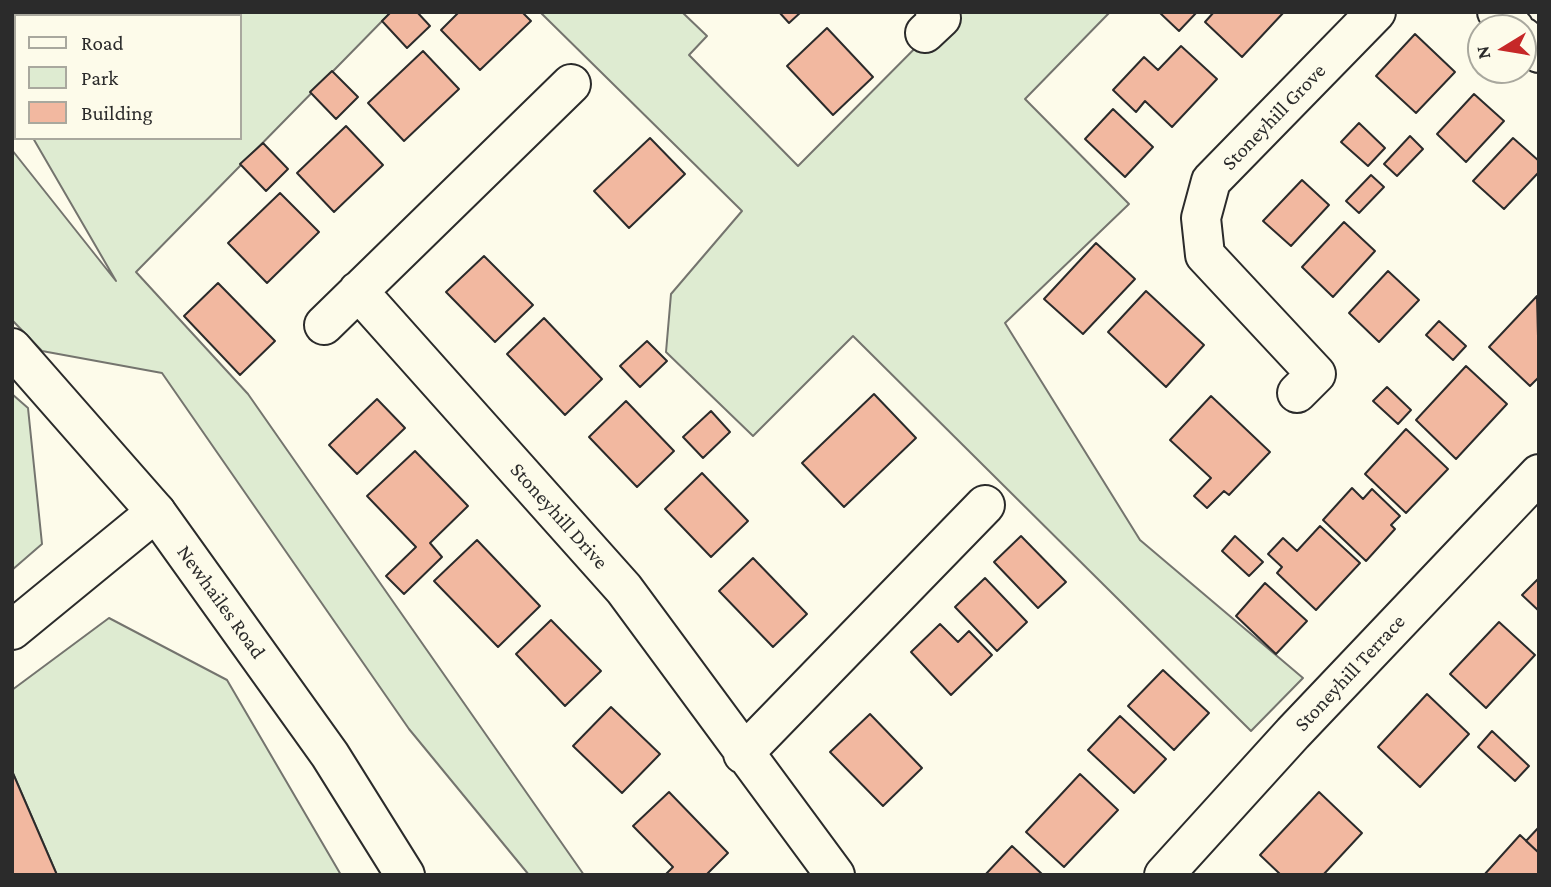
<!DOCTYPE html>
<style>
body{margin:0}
#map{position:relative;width:1551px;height:887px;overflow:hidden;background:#fdfbea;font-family:"Crimson Pro",serif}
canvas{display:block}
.frame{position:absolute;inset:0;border:14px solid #2b2b2b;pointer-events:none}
.legend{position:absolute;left:14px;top:14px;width:228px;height:126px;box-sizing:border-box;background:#fdfbea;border:2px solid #a9a89e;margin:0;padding:9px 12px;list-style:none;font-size:21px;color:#2b2b2b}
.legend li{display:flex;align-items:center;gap:14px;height:35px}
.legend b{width:35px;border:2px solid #a9a89e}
.north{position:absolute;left:1467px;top:14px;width:70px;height:70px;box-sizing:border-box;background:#fdfbea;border:2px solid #a9a89e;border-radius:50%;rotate:259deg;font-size:19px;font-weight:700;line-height:28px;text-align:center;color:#2b2b2b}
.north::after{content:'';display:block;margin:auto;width:24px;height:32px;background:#c62828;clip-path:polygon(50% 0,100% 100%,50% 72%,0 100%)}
</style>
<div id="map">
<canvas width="1551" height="887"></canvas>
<div class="frame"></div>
<ul class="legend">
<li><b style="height:9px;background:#fdfbea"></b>Road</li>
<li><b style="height:19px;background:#deebd1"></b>Park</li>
<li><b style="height:19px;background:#f2b8a0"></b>Building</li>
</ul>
<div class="north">N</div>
</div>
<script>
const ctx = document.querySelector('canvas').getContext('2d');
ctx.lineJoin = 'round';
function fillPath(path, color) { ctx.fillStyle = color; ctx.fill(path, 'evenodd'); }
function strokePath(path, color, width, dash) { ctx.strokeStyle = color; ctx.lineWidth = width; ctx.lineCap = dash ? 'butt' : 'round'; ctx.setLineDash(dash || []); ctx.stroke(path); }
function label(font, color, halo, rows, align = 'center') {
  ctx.font = font + ' "Crimson Pro",serif'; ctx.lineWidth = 5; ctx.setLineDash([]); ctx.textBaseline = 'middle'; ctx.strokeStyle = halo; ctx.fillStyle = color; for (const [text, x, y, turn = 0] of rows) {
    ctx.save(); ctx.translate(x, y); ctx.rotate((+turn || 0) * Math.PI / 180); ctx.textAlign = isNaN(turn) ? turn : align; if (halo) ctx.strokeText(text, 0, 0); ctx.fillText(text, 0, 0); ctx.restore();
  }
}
const green = new Path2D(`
 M 12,12 L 391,12 L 136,272 L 248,394 L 584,875 L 529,875 L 409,729 L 162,373 L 42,351 L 12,320 L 12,150 L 116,281 L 33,138 L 240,138 L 240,16 L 16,16 L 16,108 L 12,102 Z
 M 540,12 L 682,12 L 707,36 L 689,55 L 798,166 L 951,12 L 1110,12 L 1025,99 L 1129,204 L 1005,323 L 1140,540 L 1303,678 L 1251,731 L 853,336 L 753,436 L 666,352 L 671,294 L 742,211 Z
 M 12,394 L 28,408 L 42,544 L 12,570 Z
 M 109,618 L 227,680 L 341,875 L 57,875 L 12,771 L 12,690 Z`);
fillPath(green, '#deebd1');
strokePath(green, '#74746e', 2);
const building = new Path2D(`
 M 391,12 L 417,12 L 430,26 L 407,48 L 382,21 Z
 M 459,12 L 522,12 L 531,21 L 480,70 L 441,30 Z
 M 779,12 L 801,12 L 789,23 Z
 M 1159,12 L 1197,12 L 1179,31 Z
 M 1214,12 L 1284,12 L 1242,57 L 1205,22 Z
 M 827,28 L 873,77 L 833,115 L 787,66 Z
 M 1415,34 L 1455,72 L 1416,113 L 1376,76 Z
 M 1181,46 L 1217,79 L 1172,127 L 1145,101 L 1136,112 L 1113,90 L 1144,57 L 1158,70 Z
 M 423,51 L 459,89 L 404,141 L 368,103 Z
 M 332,71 L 358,97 L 336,119 L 310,92 Z
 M 1474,94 L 1504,121 L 1466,162 L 1437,134 Z
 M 1113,109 L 1153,147 L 1125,177 L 1085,139 Z
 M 1359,123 L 1385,148 L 1368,166 L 1341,142 Z
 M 346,126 L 383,165 L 334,212 L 297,173 Z
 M 1410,136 L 1423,149 L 1397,176 L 1384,164 Z
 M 650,138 L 685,174 L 629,228 L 594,191 Z
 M 1513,138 L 1539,161 L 1539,172 L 1504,209 L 1473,181 Z
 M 263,143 L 288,169 L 266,191 L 240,164 Z
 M 1371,175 L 1384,187 L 1359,213 L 1346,201 Z
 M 1302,180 L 1329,205 L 1291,246 L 1263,221 Z
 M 280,193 L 319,232 L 267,283 L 228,243 Z
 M 1344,222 L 1375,251 L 1333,297 L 1302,267 Z
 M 1096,243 L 1135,279 L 1083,334 L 1044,299 Z
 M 484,256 L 533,305 L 495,342 L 446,292 Z
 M 1388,271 L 1419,300 L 1379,342 L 1349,313 Z
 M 218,283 L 275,341 L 240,375 L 184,316 Z
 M 1146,291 L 1204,345 L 1166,387 L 1108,332 Z
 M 1537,296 L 1539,377 L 1530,386 L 1489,347 Z
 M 544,318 L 602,379 L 565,415 L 507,354 Z
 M 1439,321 L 1466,346 L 1453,360 L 1426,335 Z
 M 647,341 L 667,361 L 640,387 L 620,366 Z
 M 1466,366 L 1507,404 L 1456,459 L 1416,420 Z
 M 1387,387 L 1411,410 L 1398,424 L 1373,401 Z
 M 874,394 L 916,438 L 844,507 L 802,463 Z
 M 1211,396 L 1270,452 L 1229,495 L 1224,491 L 1207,508 L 1194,496 L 1211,478 L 1170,440 Z
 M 377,399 L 405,428 L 357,474 L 329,445 Z
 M 626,401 L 674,451 L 637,487 L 589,437 Z
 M 711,411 L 730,432 L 703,458 L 683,437 Z
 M 1406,429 L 1448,469 L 1406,513 L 1365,474 Z
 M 415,451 L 468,506 L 430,543 L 442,557 L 404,594 L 386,576 L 416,547 L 367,496 Z
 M 702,473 L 748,521 L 711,557 L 665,509 Z
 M 1352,488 L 1363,499 L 1372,489 L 1400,516 L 1391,525 L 1395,529 L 1366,561 L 1323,520 Z
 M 1320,526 L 1360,563 L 1316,610 L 1277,573 L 1282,567 L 1268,554 L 1283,538 L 1297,551 Z
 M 1021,536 L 1066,582 L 1038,608 L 994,562 Z
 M 1235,536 L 1263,562 L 1249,576 L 1222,551 Z
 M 477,540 L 540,606 L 498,647 L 434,581 Z
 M 753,558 L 807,614 L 773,647 L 719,591 Z
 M 985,578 L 1027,622 L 997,651 L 955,607 Z
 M 1539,578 L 1539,611 L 1522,595 Z
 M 1265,583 L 1307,621 L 1276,654 L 1236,616 Z
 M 551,620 L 601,671 L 565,706 L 516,654 Z
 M 1499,622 L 1535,655 L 1486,708 L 1450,674 Z
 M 940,624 L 958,642 L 969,631 L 992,655 L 951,695 L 911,652 Z
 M 1163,670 L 1209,713 L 1174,750 L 1128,706 Z
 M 1427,694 L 1469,734 L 1420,787 L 1378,747 Z
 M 611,707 L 660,754 L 622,793 L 573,746 Z
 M 870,714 L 922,768 L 883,806 L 830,752 Z
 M 1120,716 L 1166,759 L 1134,793 L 1088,750 Z
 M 1492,731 L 1529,766 L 1515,781 L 1478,747 Z
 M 12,771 L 57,875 L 12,875 Z
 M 1080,774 L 1118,810 L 1064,867 L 1026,832 Z
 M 669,792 L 728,853 L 706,875 L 665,875 L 673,867 L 633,826 Z
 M 1319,792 L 1362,833 L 1323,875 L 1281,875 L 1260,855 Z
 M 1539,827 L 1539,853 L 1526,841 Z
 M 1520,835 L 1539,853 L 1539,875 L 1484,875 Z
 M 1012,846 L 1043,875 L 985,875 Z`);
fillPath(building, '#f2b8a0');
strokePath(building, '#2b2b2b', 2);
const minor = new Path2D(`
 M 1497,12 L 1514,28
 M 925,33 L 941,18 L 935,12
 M 1523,37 L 1539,53
 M 358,291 L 624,589 L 835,875
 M 324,325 L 571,84
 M 1297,393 L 1316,374 L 1205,255 L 1201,218 L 1211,181 L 1376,12
 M 12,630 L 156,512
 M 743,754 L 985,505
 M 1164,875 L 1293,733 L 1539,474`);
const major = new Path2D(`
 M 12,348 L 156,512 L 330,755 L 405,875`);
strokePath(minor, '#2b2b2b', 42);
strokePath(major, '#2b2b2b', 42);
strokePath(minor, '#fdfbea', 38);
strokePath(major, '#fdfbea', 38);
label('21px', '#2b2b2b', '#fdfbea', [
 ["Stoneyhill Grove",1274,117,-46],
 ["Stoneyhill Drive",559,516,48],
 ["Newhailes Road",221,602,54],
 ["Stoneyhill Terrace",1350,673,-47]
]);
</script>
